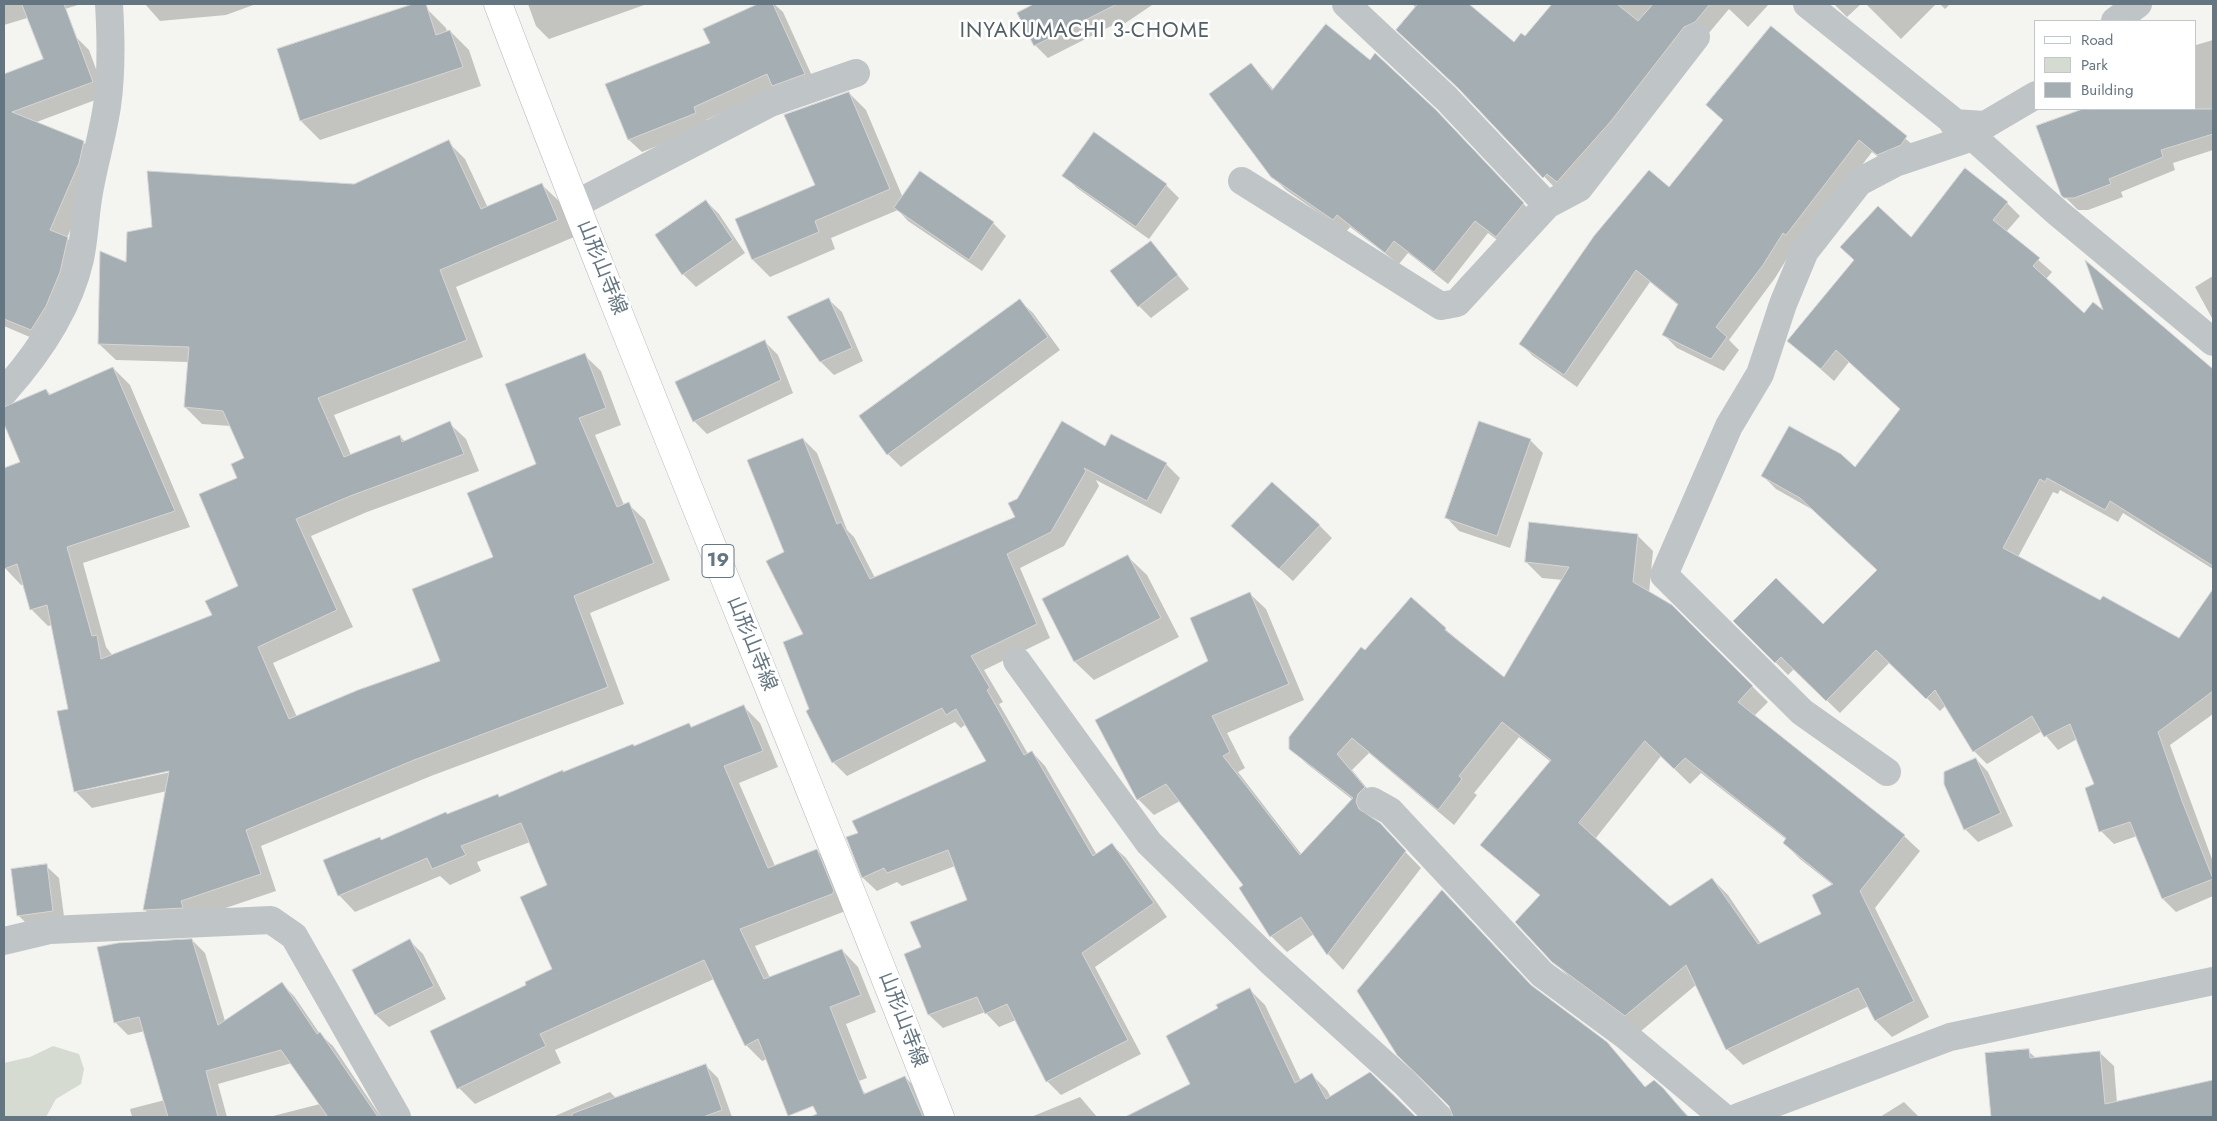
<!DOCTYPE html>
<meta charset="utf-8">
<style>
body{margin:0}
#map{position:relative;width:2217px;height:1121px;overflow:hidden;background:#f4f4f0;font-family:Jost,sans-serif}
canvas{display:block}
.frame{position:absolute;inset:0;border:5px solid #637681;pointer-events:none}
.legend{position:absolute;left:2034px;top:20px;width:162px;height:90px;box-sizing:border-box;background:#fff;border:1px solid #c1c8cd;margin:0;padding:6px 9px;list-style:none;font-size:15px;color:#637681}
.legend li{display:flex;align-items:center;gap:10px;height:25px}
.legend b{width:25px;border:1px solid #c1c8cd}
</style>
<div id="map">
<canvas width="2217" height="1121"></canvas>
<div class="frame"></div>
<ul class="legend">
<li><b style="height:6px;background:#fff"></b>Road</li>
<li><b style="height:14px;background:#d5dbd1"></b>Park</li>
<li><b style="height:14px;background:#a5afb3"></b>Building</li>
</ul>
</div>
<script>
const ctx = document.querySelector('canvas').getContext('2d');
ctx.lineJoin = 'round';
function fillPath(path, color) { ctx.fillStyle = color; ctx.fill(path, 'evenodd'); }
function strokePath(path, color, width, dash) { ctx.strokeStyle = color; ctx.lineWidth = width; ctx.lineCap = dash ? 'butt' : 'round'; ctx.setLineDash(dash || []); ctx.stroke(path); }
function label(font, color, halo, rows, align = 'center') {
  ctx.font = font + ' Jost,"Noto Sans JP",sans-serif'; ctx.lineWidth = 5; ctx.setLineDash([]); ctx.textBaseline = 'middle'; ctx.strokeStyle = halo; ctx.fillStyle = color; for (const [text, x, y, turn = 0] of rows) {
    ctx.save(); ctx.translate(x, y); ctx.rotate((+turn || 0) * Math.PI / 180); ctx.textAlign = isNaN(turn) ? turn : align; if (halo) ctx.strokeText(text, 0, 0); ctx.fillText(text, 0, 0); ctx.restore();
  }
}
fillPath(new Path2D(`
 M 53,1046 L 79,1054 L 84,1069 L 81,1084 L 56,1099 L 46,1117 L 4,1117 L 4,1063 L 30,1057 Z`), '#d5dbd1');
fillPath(new Path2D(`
 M 4,4 L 81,4 L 36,18 L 34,16 L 4,25 Z
 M 145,4 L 256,4 L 226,15 L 160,21 Z
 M 528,4 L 647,4 L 549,39 L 536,26 Z
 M 761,4 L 774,4 L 783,12 L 817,87 L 776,88 L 706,120 L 708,126 L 642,152 L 629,140 L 711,43 L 705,29 Z
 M 1037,4 L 1151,4 L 1152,5 L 1124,24 L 1121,21 L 1048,58 L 1035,45 L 1019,13 Z
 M 1413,4 L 1467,4 L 1514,44 L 1525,38 L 1544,15 L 1558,4 L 1769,4 L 1748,27 L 1729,9 L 1624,134 L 1557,190 L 1466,95 Z
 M 1834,4 L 1861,4 L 1847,17 Z
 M 1866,4 L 1936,4 L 1901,39 Z
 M 1940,4 L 1950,4 L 1945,9 Z
 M 427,9 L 446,28 L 447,32 L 450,31 L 469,50 L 481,86 L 320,140 L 301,121 L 278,50 Z
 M 1772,28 L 1919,150 L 1891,167 L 1872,152 L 1799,247 L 1796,244 L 1775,278 L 1729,340 L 1739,350 L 1724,371 L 1677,348 L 1664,335 L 1678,305 L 1650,282 L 1577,387 L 1533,356 L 1521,344 L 1670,189 L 1724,121 L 1707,105 Z
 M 75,36 L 89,50 L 106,96 L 34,123 L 83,142 L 97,156 L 92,177 L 67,238 L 81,252 L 46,344 L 4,326 L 4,75 L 44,59 Z
 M 2213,40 L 2213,150 L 2173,163 L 2175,170 L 2121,192 L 2123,197 L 2088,210 L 2078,210 L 2062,194 L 2038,127 L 2087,109 L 2196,109 L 2196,45 Z
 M 1251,64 L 1274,90 L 1449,125 L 1536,217 L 1509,249 L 1488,233 L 1448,284 L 1408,253 L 1399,264 L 1350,227 L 1346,232 L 1286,190 L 1272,176 Z
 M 849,93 L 866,110 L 903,198 L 993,223 L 1006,236 L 982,271 L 908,221 L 898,210 L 831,238 L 835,249 L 770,277 L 753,260 L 736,219 L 817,186 Z
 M 1094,134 L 1166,185 L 1179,198 L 1149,239 L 1077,188 L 1064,175 Z
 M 448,142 L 465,159 L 488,208 L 542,185 L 559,201 L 574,237 L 456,287 L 483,357 L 334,415 L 351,455 L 400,436 L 405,442 L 449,423 L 466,439 L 479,471 L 367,512 L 311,536 L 353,627 L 273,663 L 297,717 L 442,661 L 495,558 L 584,355 L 601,371 L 621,425 L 595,435 L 624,505 L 628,504 L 645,520 L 670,580 L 590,613 L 624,704 L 431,776 L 261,846 L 276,891 L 196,918 L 161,926 L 145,910 L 167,791 L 92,808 L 75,791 L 69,710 L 52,625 L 48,626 L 31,609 L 24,584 L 21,585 L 4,567 L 4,470 L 21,462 L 4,421 L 4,409 L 46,390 L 51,395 L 113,368 L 130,385 L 190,527 L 83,563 L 106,647 L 113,656 L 213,616 L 240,586 L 239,478 L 245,459 L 231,426 L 202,424 L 185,407 L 189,362 L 116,360 L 99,344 L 127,264 L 354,186 ZM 175,769 L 176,771 L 86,790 L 86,788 Z
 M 706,201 L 719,214 L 745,253 L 696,287 L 683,274 Z
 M 2007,203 L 2020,216 L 2006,232 L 2052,272 L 2046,279 L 2084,315 L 2106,314 L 2213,379 L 2213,403 L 2202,418 L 2213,427 L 2213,569 L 2123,513 L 2118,522 L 2060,490 L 2058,494 L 2053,492 L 2018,557 L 2101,602 L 2180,639 L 2213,592 L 2213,714 L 2170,745 L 2213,862 L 2213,896 L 2176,912 L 2163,899 L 2137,836 L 2114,844 L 2101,831 L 2096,785 L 2077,739 L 2058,750 L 2042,731 L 1987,764 L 1974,751 L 1946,705 L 1940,711 L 1890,662 L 1840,713 L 1794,669 L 1788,675 L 1735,621 L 1823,626 L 1878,570 L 1815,511 L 1776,489 L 1763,476 L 1855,468 L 1901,410 L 1849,362 L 1834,381 L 1789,341 L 1911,239 Z
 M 1151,242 L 1189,289 L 1151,318 L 1139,306 Z
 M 2213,276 L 2213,320 L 2195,287 Z
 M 829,300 L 842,312 L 863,361 L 834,375 L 821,362 L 789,318 Z
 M 1020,301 L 1033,313 L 1060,350 L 901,467 L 888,454 L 861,416 Z
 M 765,342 L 778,355 L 793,393 L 707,434 L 694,421 Z
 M 803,439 L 817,453 L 847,530 L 854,537 L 875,578 L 1017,518 L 1106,447 L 1166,464 L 1180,478 L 1161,514 L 1096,480 L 1099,486 L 1064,546 L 1020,568 L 1050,638 L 984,670 L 1003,702 L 999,704 L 1028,754 L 1032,752 L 1045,766 L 1097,855 L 1112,845 L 1126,858 L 1167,917 L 1095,967 L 1141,1054 L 1061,1095 L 1047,1081 L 1016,1020 L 999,1027 L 985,1012 L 943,1028 L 929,1015 L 906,954 L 923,948 L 969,900 L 955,866 L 902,886 L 897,882 L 877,891 L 863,878 L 848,838 L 988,761 L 966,724 L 961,728 L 955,722 L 847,776 L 833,762 L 811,710 L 805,635 L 785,552 Z
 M 1530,440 L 1543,453 L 1510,548 L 1459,531 L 1447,518 Z
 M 1319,525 L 1332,538 L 1293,581 L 1246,539 Z
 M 1637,535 L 1653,551 L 1649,593 L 1671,606 L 1768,702 L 1754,716 L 1904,836 L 1920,851 L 1875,908 L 1929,1017 L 1892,1037 L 1876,1021 L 1869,1006 L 1743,1065 L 1727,1049 L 1697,984 L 1641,1031 L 1570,978 L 1553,961 L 1541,896 L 1482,845 L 1551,762 L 1519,737 L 1474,793 L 1477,795 L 1454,825 L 1369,753 L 1352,770 L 1380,804 L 1374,810 L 1372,818 L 1421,868 L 1343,970 L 1328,954 L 1314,934 L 1287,952 L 1271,936 L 1244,886 L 1180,801 L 1154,815 L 1138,799 L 1210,662 L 1250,594 L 1266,609 L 1304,700 L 1227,733 L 1245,768 L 1238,772 L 1302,855 L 1353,800 L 1307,764 L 1291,748 L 1365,651 L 1445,629 L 1504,679 L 1563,580 L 1542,578 L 1526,562 ZM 1661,756 L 1690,784 L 1701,773 L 1787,840 L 1784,843 L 1800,859 L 1833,885 L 1823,915 L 1761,944 L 1728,895 L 1712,879 L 1670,908 L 1595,839 Z
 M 1128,557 L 1147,575 L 1179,637 L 1094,680 L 1075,662 L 1044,600 Z
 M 744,707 L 760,723 L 778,767 L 739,783 L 775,866 L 817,850 L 833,867 L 848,910 L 755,946 L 770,978 L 842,950 L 858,967 L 876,1012 L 846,1024 L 867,1078 L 795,1105 L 767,1059 L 762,1061 L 746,1045 L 714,979 L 555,1050 L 561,1063 L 475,1104 L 459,1088 L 528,986 L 554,970 L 549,886 L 530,842 L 477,862 L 481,871 L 450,885 L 440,876 L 355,912 L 339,895 L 380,838 L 382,841 L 634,747 L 689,725 L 692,728 Z
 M 1976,759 L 1988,772 L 2013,826 L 1978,842 L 1965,829 Z
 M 46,866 L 59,878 L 65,924 L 31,928 L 18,915 Z
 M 192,940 L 205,953 L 225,1021 L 281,983 L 294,996 L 320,1034 L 333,1046 L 381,1117 L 269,1117 L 320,1104 L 292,1063 L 218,1084 L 227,1117 L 132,1117 L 130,1109 L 165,1100 L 145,1031 L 128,1035 L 115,1022 Z
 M 410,941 L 423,954 L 446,999 L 389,1027 L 376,1015 L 354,970 Z
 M 1533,988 L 1606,1043 L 1646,1088 L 1662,1088 L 1689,1117 L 1454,1117 L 1454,1113 Z
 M 1250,990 L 1265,1005 L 1301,1081 L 1312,1075 L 1327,1090 L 1331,1098 L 1369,1074 L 1414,1117 L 1128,1117 L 1192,1084 L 1220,1009 Z
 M 2028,1051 L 2036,1058 L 2099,1052 L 2114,1066 L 2117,1103 L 2213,1081 L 2213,1117 L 1992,1117 L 1986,1055 Z
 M 705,1065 L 718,1078 L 732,1117 L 555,1116 L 610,1092 L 617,1099 Z
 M 905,1077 L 919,1091 L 930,1117 L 812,1117 L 861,1089 L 866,1094 Z
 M 1080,1097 L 1097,1117 L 1031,1117 Z
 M 1904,1102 L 1919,1117 L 1880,1117 Z`), '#0003');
const building = new Path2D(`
 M 22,4 L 64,4 L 93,82 L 12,112 L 84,141 L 79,163 L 50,230 L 68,237 L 60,272 L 46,306 L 31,330 L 4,319 L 4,74 L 43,59 Z
 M 413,4 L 426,4 L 436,35 L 450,30 L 463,67 L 300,121 L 277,49 Z
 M 758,4 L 773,4 L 805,74 L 772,86 L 767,74 L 694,107 L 696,113 L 628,140 L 605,84 L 710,43 L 703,29 Z
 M 1034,4 L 1117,4 L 1034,46 L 1017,13 Z
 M 1418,4 L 1469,4 L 1514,42 L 1521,33 L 1525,36 L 1552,4 L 1617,4 L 1638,21 L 1653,4 L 1710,4 L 1695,22 L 1684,27 L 1611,121 L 1557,182 L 1547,174 L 1543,178 L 1458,88 L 1396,30 Z
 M 1326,24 L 1370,60 L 1375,53 L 1436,110 L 1524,203 L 1496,237 L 1475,221 L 1434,272 L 1394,241 L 1385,253 L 1337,215 L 1333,220 L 1271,177 L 1209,94 L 1251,63 L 1272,90 Z
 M 1771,26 L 1907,136 L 1901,145 L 1877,155 L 1859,140 L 1786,235 L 1783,233 L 1763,265 L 1716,327 L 1727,337 L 1711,359 L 1662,335 L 1678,304 L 1636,270 L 1564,375 L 1519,344 L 1594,236 L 1649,170 L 1669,187 L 1723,120 L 1706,105 Z
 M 849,92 L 890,189 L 815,221 L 819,232 L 752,260 L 735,219 L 815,185 L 784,115 Z
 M 2083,109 L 2213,109 L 2213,134 L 2161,150 L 2163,157 L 2109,179 L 2111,184 L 2074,198 L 2064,198 L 2061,195 L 2036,126 Z
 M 1094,132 L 1167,184 L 1136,227 L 1062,176 Z
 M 449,140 L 481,209 L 542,183 L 558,220 L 440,270 L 467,340 L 318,398 L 344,457 L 400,435 L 402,442 L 450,421 L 464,454 L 350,496 L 296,519 L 337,610 L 258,647 L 289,719 L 358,690 L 440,661 L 412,589 L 493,557 L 467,493 L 536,464 L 505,384 L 585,353 L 606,408 L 579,418 L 617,507 L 629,502 L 654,563 L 574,596 L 608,687 L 414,760 L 246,830 L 261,874 L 181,901 L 183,908 L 143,910 L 169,771 L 74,792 L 57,711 L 68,709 L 47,605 L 30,610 L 17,564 L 4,569 L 4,468 L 20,462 L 4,424 L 4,407 L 46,389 L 49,395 L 113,367 L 175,511 L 67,547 L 92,636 L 97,635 L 101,659 L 212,615 L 205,601 L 238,586 L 199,494 L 237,478 L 231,464 L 244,458 L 223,411 L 184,407 L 189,347 L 98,344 L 100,251 L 126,262 L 127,232 L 152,227 L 147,171 L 354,184 Z
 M 1965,168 L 2008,202 L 1993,220 L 2040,258 L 2033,266 L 2084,313 L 2093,302 L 2103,310 L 2085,260 L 2213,369 L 2213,566 L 2110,501 L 2105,510 L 2047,478 L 2045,482 L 2040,479 L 2003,548 L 2100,600 L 2103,596 L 2179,638 L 2213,589 L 2213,691 L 2158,732 L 2182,801 L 2213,879 L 2162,899 L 2130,822 L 2099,832 L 2085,788 L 2094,784 L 2070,724 L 2044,737 L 2032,716 L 1973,752 L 1935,690 L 1926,699 L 1876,650 L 1826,701 L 1781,657 L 1775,663 L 1733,621 L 1776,578 L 1823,624 L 1877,570 L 1800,498 L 1761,476 L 1789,426 L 1841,454 L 1855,467 L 1900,409 L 1836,350 L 1821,369 L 1787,341 L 1854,260 L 1840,247 L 1878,206 L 1911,237 Z
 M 920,171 L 994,222 L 969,260 L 894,208 Z
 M 706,200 L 733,240 L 682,275 L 655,235 Z
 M 1151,241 L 1178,275 L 1138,307 L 1110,271 Z
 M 829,298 L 852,348 L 820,362 L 787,317 Z
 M 1020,299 L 1048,337 L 887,455 L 859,416 Z
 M 765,340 L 781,380 L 693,422 L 675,382 Z
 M 1062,421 L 1105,446 L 1111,434 L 1167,463 L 1147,501 L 1084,468 L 1086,471 L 1051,532 L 1007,554 L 1037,624 L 971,656 L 990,688 L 987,690 L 1024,755 L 1032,751 L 1093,856 L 1112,843 L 1154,903 L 1082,953 L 1128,1040 L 1046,1082 L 1007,1004 L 985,1014 L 977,997 L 928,1015 L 904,954 L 921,947 L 910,922 L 967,900 L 948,850 L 887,873 L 884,868 L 862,878 L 846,837 L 858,833 L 852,821 L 986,761 L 956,709 L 946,715 L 942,708 L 832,763 L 806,711 L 809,709 L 783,642 L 803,634 L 766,561 L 784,552 L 747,460 L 803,438 L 837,524 L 841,522 L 870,579 L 1015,517 L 1008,503 L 1017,499 Z
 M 1479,421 L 1531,439 L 1497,536 L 1445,518 Z
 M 1272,482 L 1320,525 L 1279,569 L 1231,526 Z
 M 1529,522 L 1638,534 L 1633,582 L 1672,605 L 1753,686 L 1738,702 L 1905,835 L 1860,891 L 1914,1001 L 1875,1021 L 1858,988 L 1726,1050 L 1686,965 L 1625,1016 L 1552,962 L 1515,922 L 1540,895 L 1480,845 L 1551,760 L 1502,722 L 1459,776 L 1462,779 L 1438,810 L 1352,738 L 1337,754 L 1365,787 L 1358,794 L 1356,802 L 1359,809 L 1380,823 L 1406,851 L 1327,955 L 1301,917 L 1270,937 L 1239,888 L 1243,885 L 1166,784 L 1137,800 L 1136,798 L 1095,720 L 1208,661 L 1190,618 L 1250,592 L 1289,684 L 1212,716 L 1230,752 L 1223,756 L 1300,855 L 1353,798 L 1289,749 L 1289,737 L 1361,647 L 1365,650 L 1411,597 L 1446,628 L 1445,630 L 1504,677 L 1569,567 L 1525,562 ZM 1645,741 L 1674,769 L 1685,758 L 1786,838 L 1783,843 L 1833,884 L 1812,895 L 1821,914 L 1758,944 L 1712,878 L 1670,906 L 1579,823 Z
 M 1128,555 L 1161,618 L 1074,662 L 1042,599 Z
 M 744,705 L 763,751 L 724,766 L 768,868 L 817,849 L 834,891 L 832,894 L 740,929 L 764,979 L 842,949 L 861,995 L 830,1007 L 864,1094 L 905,1076 L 923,1117 L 810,1117 L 817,1114 L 813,1106 L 788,1116 L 758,1039 L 745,1046 L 704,960 L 540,1034 L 546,1046 L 457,1089 L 430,1031 L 526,985 L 525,982 L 552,969 L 520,897 L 547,885 L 521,823 L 461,846 L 466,855 L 432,869 L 427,858 L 338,896 L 323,860 L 380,837 L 381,840 L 446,812 L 447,814 L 498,794 L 499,797 L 563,770 L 563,772 L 633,744 L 634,746 L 689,723 L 691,727 Z
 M 1976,758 L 2001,813 L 1964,830 L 1944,784 L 1944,772 Z
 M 47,864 L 53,911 L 17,916 L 11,869 Z
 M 1442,890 L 1531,985 L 1607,1042 L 1645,1087 L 1654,1080 L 1663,1088 L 1688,1117 L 1453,1117 L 1449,1106 L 1397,1055 L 1357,991 Z
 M 192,939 L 218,1025 L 282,982 L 317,1034 L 320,1032 L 378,1117 L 328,1117 L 281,1050 L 206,1071 L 218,1117 L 168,1117 L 139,1017 L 114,1023 L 97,947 L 118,943 Z
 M 410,939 L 434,986 L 375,1015 L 352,970 Z
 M 1250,988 L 1295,1083 L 1312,1073 L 1326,1099 L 1370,1072 L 1416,1117 L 1125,1117 L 1190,1084 L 1166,1036 L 1218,1008 L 1216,1005 Z
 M 2029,1049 L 2030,1058 L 2100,1051 L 2105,1104 L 2213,1080 L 2213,1117 L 1991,1117 L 1985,1053 Z
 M 706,1064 L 722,1110 L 703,1117 L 572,1117 L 572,1114 Z`);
fillPath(building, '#a5afb3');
strokePath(building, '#d5d5d3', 1);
const major = new Path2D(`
 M 498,4 C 640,377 795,745 940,1117`);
strokePath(major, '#b2b7ba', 29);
strokePath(new Path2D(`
 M 1346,4 L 1447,99 L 1547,205
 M 1807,4 L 1973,137 L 2058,213 L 2213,342
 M 2115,21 L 2138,4
 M 1953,123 L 1985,125 L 2036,95
 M 1242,181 L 1441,306 L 1457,303 L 1547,205 L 1579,188 L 1696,37
 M 576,204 L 770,103 L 856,73
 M 4,392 C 37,355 69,308 80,259 C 85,235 85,211 90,187 C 95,160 103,133 107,106 C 112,72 111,37 109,4
 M 1017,661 L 1149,843 L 1270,961 L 1404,1082 L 1438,1117
 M 1887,772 L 1802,712 L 1664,575 L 1729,426 L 1760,374 L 1783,304 L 1805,251 L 1859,182 L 1895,163 L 1973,137
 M 1372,801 L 1390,811 L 1542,974 L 1626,1036 L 1723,1117
 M 4,941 L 50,930 L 271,920 L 294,936 L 397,1117
 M 1738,1117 L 1950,1037 L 2213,981`), '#bfc4c6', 28);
strokePath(major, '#fff', 28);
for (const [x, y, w] of [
 [718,561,32]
]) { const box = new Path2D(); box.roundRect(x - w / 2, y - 16.5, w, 33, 4); ctx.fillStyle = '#fff'; ctx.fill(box); strokePath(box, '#637681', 1); }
label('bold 19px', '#637681', null, [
 ["19",718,561]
]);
label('20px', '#637681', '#fff', [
 ["山形山寺線",601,268,68],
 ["山形山寺線",751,644,68],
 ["山形山寺線",902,1020,69]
]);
ctx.letterSpacing = '1px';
label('21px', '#515f66', '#fff', [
 ["INYAKUMACHI 3-CHOME",1085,32]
]);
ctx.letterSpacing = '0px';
</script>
